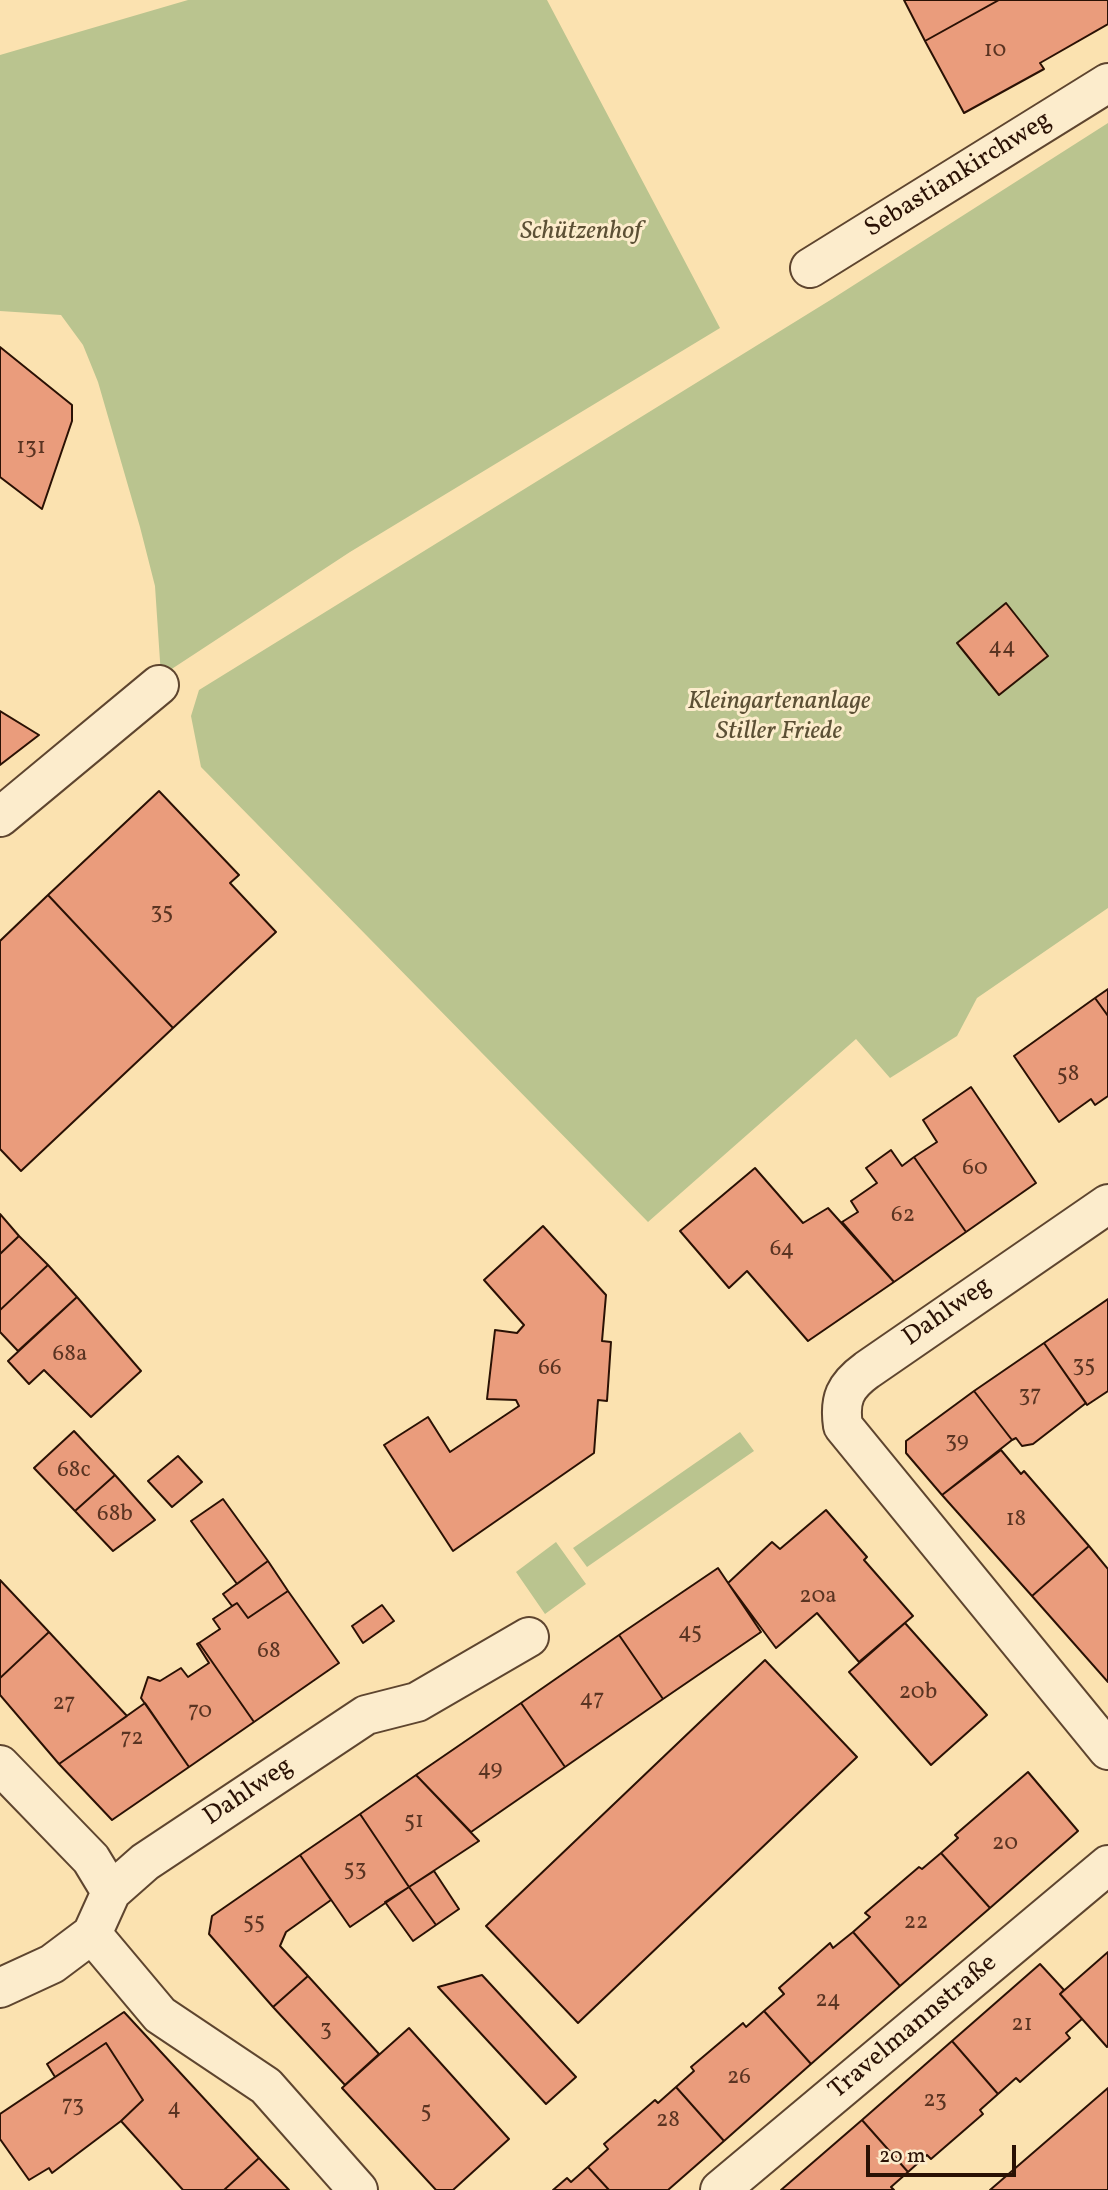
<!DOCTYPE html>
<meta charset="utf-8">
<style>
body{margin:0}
#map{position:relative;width:1108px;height:2190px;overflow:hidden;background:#fbe2b0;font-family:Vollkorn,serif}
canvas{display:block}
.scale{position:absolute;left:866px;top:2145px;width:150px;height:32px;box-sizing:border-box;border:4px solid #2a1104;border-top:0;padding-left:9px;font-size:21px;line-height:24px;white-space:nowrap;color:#2a1104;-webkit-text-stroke:5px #fceccc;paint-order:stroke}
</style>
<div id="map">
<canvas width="1108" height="2190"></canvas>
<div class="scale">20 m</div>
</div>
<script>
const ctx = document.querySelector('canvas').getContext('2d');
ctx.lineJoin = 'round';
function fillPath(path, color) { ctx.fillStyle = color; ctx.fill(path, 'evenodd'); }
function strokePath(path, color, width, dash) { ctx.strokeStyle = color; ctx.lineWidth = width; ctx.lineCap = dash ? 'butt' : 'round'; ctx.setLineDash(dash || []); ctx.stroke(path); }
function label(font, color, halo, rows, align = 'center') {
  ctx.font = font + ' Vollkorn,serif'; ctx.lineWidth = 6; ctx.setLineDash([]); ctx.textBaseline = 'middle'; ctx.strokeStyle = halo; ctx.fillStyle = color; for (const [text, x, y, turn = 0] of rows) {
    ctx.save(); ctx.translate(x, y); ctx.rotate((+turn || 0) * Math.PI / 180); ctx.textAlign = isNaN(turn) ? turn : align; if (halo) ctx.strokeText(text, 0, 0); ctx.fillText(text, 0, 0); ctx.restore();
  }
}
fillPath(new Path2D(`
 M 188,0 L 547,0 L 720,328 L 350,552 L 161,676 L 155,586 L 140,527 L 98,382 L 83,345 L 61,315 L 0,311 L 0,55 Z
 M 1108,123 L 1108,908 L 977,998 L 957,1036 L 890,1078 L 856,1039 L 648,1222 L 201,767 L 191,716 L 199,690 L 832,299 Z
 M 740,1432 L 754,1451 L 587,1567 L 573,1548 Z
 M 556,1542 L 586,1584 L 545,1614 L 516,1572 Z`), '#bac48f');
const building = new Path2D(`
 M 904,0 L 999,0 L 925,41 Z
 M 999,0 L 1108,0 L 1108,24 L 1040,63 L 1044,69 L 964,113 L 925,41 Z
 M 0,347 L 72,405 L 72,421 L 42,509 L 0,477 Z
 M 1006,603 L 1048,656 L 999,695 L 957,643 Z
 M 0,711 L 39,735 L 0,765 Z
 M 159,791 L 239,875 L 230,883 L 276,932 L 173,1028 L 48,895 Z
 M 48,895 L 173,1028 L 21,1171 L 0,1149 L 0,941 Z
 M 1108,989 L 1108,1016 L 1095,998 Z
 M 1095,998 L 1108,1016 L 1108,1096 L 1095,1105 L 1091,1099 L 1059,1122 L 1014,1056 Z
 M 971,1087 L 1036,1183 L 966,1232 L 914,1157 L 937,1142 L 923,1120 Z
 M 891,1150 L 902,1166 L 914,1157 L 966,1232 L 894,1282 L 842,1222 L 858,1212 L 851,1201 L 877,1183 L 866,1168 Z
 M 755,1168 L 803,1223 L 828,1208 L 894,1282 L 808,1341 L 747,1271 L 729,1288 L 680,1231 Z
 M 0,1214 L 19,1236 L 0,1254 Z
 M 543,1226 L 606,1295 L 602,1341 L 611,1342 L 607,1401 L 598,1400 L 594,1453 L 453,1551 L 384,1445 L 428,1417 L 450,1452 L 519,1406 L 516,1400 L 487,1399 L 495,1330 L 517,1333 L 524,1325 L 484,1280 Z
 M 19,1236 L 48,1265 L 0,1310 L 0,1254 Z
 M 48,1265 L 77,1297 L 18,1351 L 0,1332 L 0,1310 Z
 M 77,1297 L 141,1371 L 91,1417 L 44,1370 L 29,1384 L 8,1361 Z
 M 1108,1299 L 1108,1391 L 1087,1405 L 1044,1343 Z
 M 1044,1343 L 1086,1403 L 1033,1444 L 1022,1446 L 1016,1438 L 1012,1440 L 974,1391 Z
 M 974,1391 L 1012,1440 L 942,1495 L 906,1453 L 906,1441 Z
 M 74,1431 L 115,1475 L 75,1511 L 34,1468 Z
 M 1001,1450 L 1021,1474 L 1024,1471 L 1089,1546 L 1032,1596 L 942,1495 Z
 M 178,1456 L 202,1482 L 172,1507 L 148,1481 Z
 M 115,1475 L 155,1520 L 113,1551 L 75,1511 Z
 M 223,1499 L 268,1561 L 237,1584 L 191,1521 Z
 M 826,1510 L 867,1557 L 864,1560 L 913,1616 L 859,1662 L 817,1613 L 776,1648 L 728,1583 L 772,1542 L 780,1549 Z
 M 1089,1546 L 1108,1569 L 1108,1682 L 1032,1596 Z
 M 268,1561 L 288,1591 L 248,1618 L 237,1603 L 232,1606 L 223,1594 Z
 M 718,1568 L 761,1632 L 663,1699 L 619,1635 Z
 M 0,1580 L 49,1632 L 0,1678 Z
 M 288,1591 L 339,1663 L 254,1722 L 199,1643 L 220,1629 L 213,1619 L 237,1603 L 248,1618 Z
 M 382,1605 L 394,1621 L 363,1643 L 352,1626 Z
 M 905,1623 L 987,1715 L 931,1765 L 849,1672 Z
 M 49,1632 L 127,1716 L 59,1764 L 0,1695 L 0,1678 Z
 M 619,1635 L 663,1699 L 565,1767 L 521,1703 Z
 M 199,1643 L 254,1722 L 189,1767 L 141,1698 L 148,1677 L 160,1681 L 181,1668 L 188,1677 L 209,1663 L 197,1644 Z
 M 765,1660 L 857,1757 L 578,2023 L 486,1926 Z
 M 145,1703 L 189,1767 L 112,1820 L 59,1764 Z
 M 521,1703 L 565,1767 L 471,1832 L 416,1775 Z
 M 1028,1772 L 1078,1831 L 990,1908 L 941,1853 L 958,1838 L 955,1835 Z
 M 416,1775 L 479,1841 L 409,1887 L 360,1814 Z
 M 360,1814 L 409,1887 L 350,1927 L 300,1855 Z
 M 941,1853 L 990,1908 L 900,1986 L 853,1932 L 870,1917 L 865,1913 L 919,1867 L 922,1869 Z
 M 300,1855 L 331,1900 L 286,1932 L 280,1946 L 308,1976 L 273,2007 L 209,1934 L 212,1916 Z
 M 434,1871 L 459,1909 L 436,1925 L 409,1887 Z
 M 409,1887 L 436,1925 L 413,1941 L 385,1902 Z
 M 853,1932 L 900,1986 L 811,2064 L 764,2011 L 784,1994 L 779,1988 L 830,1943 L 833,1948 Z
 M 1108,1952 L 1108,2046 L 1107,2047 L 1060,1994 Z
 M 1040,1964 L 1064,1990 L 1060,1994 L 1082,2019 L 1066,2033 L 1070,2038 L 1020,2082 L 1016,2078 L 998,2094 L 952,2041 Z
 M 482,1975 L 576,2077 L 546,2104 L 438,1987 Z
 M 308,1976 L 379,2054 L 345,2085 L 273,2007 Z
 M 764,2011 L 811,2064 L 724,2141 L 676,2087 L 694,2071 L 691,2067 L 743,2023 L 746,2027 Z
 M 124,2012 L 259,2158 L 224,2190 L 183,2190 L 121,2121 L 143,2100 L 106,2043 L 55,2077 L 47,2064 Z
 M 409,2028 L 509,2139 L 453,2190 L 436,2190 L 342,2088 Z
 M 952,2041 L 998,2094 L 980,2110 L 983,2114 L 931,2159 L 927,2155 L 908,2172 L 862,2120 Z
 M 106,2043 L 143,2100 L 121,2121 L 52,2173 L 49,2168 L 29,2180 L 0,2139 L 0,2114 Z
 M 676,2087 L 724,2141 L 668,2190 L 609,2190 L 588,2167 L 608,2149 L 604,2144 L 655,2100 L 658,2103 Z
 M 1108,2088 L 1108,2190 L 990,2190 Z
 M 862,2120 L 908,2172 L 891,2187 L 894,2190 L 781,2190 Z
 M 259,2158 L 289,2190 L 224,2190 Z
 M 588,2167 L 609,2190 L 553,2190 L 567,2178 L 571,2182 Z`);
fillPath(building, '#ea9c7c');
strokePath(building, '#2a1104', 2);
const minor = new Path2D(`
 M 810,268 L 1108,83
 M 0,817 L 159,685
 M 1108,1204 L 867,1370 C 845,1386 839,1399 843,1426 L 1108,1750
 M 0,1765 L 91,1859 L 111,1892
 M 92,1934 L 160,2015 L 266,2086 L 358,2190
 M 0,1988 L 52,1964 L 92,1934 L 111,1892 L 145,1862 L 366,1715 L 417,1702 L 529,1637
 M 720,2190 L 1108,1865`);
strokePath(minor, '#5e452f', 42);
strokePath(minor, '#fceccc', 38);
label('23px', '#5a3422', null, [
 ["10",995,52],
 ["131",31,449],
 ["44",1002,649],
 ["35",162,914],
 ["58",1068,1076],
 ["60",975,1170],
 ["62",903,1217],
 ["64",782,1251],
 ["68a",70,1356],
 ["35",1084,1367],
 ["66",550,1370],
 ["37",1030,1397],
 ["39",957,1443],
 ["68c",74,1472],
 ["68b",115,1516],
 ["18",1016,1521],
 ["20a",818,1598],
 ["45",690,1634],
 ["68",269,1653],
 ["20b",918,1694],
 ["47",592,1701],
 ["27",64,1705],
 ["70",200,1713],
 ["72",132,1740],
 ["49",490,1771],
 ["51",414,1823],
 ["20",1005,1845],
 ["53",355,1871],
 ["55",254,1924],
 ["22",916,1924],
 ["24",828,2002],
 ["21",1022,2026],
 ["3",326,2031],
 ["26",739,2079],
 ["23",935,2102],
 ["73",73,2107],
 ["4",174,2110],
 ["5",426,2113],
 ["28",668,2122]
]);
label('26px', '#2a1104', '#fceccc', [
 ["Sebastiankirchweg",959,176,-32],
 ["Dahlweg",948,1313,-35],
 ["Dahlweg",249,1793,-34],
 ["Travelmannstraße",914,2028,-40]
]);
label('italic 26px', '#5c5035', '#fceccc', [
 ["Schützenhof",581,233],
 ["Kleingartenanlage",779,703],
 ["Stiller Friede",779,733]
]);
</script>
